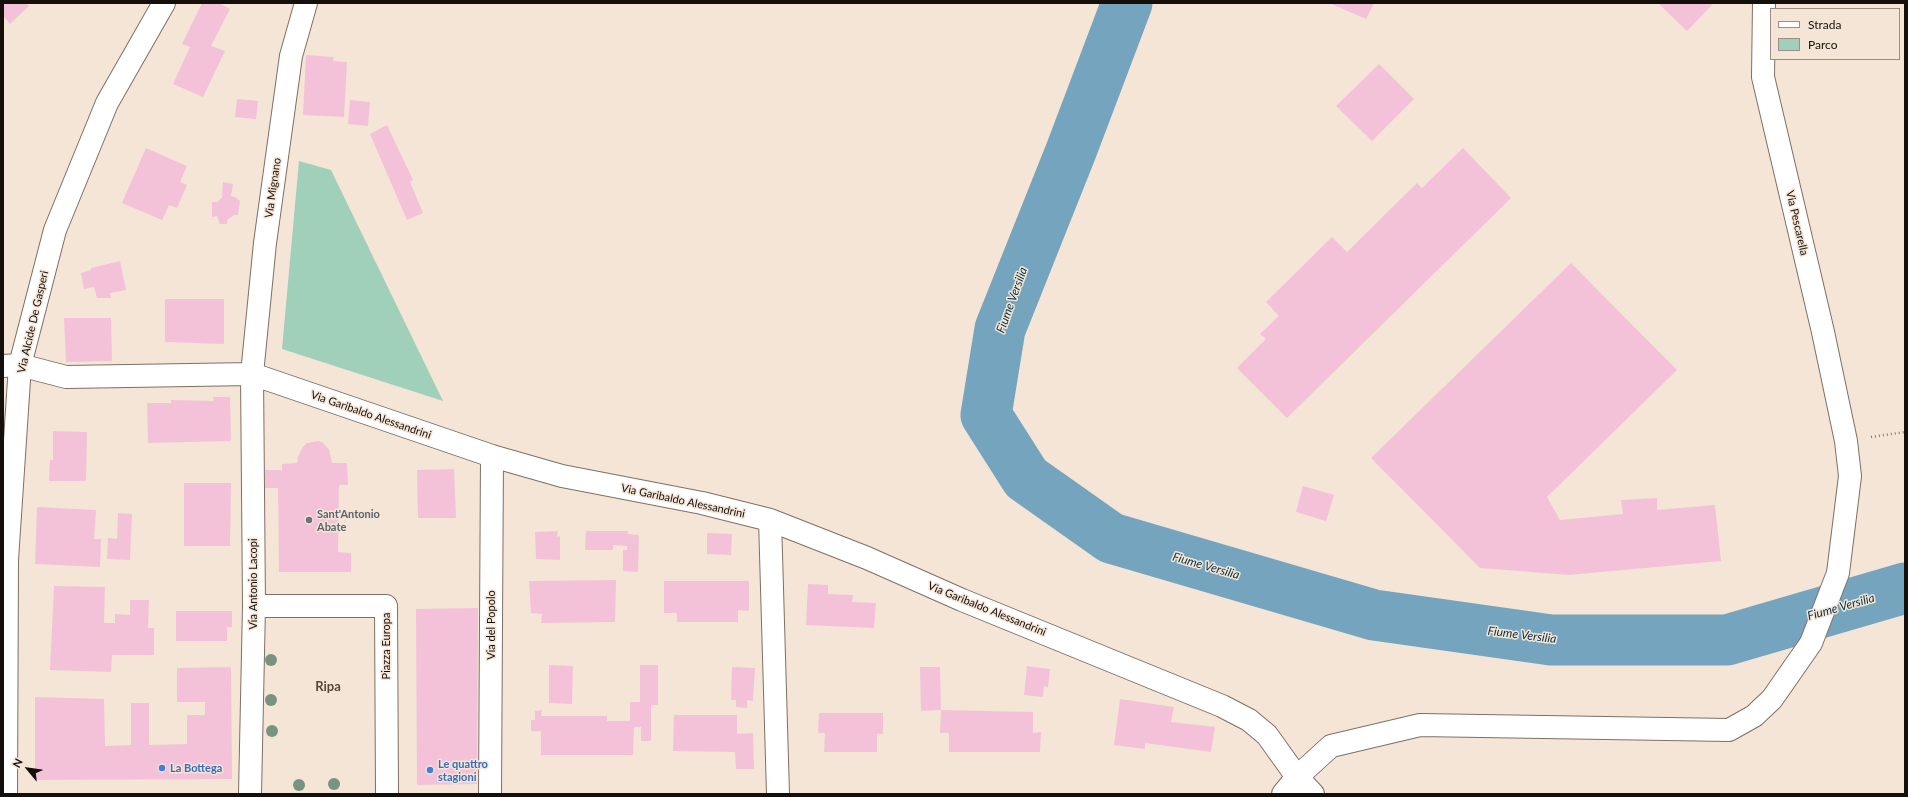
<!DOCTYPE html>
<style>
body{margin:0}
#map{position:relative;width:1908px;height:797px;overflow:hidden;background:#f5e5d7;font-family:Lato,sans-serif}
canvas{display:block}
.frame{position:absolute;inset:0;border:4px solid #140f0a;pointer-events:none}
.legend{position:absolute;left:1770px;top:8px;width:130px;height:52px;box-sizing:border-box;background:#f5e5d7;border:1px solid #9b8f85;margin:0;padding:5px 7px;list-style:none;font-size:12px;color:#140f0a}
.legend li{display:flex;align-items:center;gap:8px;height:20px}
.legend b{width:20px;border:1px solid #9b8f85}
.north{position:absolute;left:8px;top:749px;width:40px;height:40px;-webkit-text-stroke:3px #f5e5d7;paint-order:stroke;rotate:299deg;font-size:11px;font-weight:700;line-height:16px;text-align:center;color:#140f0a}
.north::after{content:'';display:block;margin:auto;width:14px;height:18px;background:#140f0a;clip-path:polygon(50% 0,100% 100%,50% 72%,0 100%)}
</style>
<div id="map">
<canvas width="1908" height="797"></canvas>
<div class="frame"></div>
<ul class="legend">
<li><b style="height:5px;background:#fff"></b>Strada</li>
<li><b style="height:11px;background:#a0d0b9"></b>Parco</li>
</ul>
<div class="north">N</div>
</div>
<script>
const ctx = document.querySelector('canvas').getContext('2d');
ctx.lineJoin = 'round';
function fillPath(path, color) { ctx.fillStyle = color; ctx.fill(path, 'evenodd'); }
function strokePath(path, color, width, dash) { ctx.strokeStyle = color; ctx.lineWidth = width; ctx.lineCap = dash ? 'butt' : 'round'; ctx.setLineDash(dash || []); ctx.stroke(path); }
function label(font, color, halo, rows, align = 'center') {
  ctx.font = font + ' Lato,sans-serif'; ctx.lineWidth = 3; ctx.setLineDash([]); ctx.textBaseline = 'middle'; ctx.strokeStyle = halo; ctx.fillStyle = color; for (const [text, x, y, turn = 0] of rows) {
    ctx.save(); ctx.translate(x, y); ctx.rotate((+turn || 0) * Math.PI / 180); ctx.textAlign = isNaN(turn) ? turn : align; if (halo) ctx.strokeText(text, 0, 0); ctx.fillText(text, 0, 0); ctx.restore();
  }
}
fillPath(new Path2D(`
 M 299,161 L 331,170 L 443,401 L 282,349 Z`), '#a0d0b9');
strokePath(new Path2D(`
 M 1127,3 L 1071,151 L 1000,329 L 986,415 L 1026,478 L 1111,538 L 1374,615 L 1551,640 L 1727,640 L 1905,588`), '#75a5be', 51);
fillPath(new Path2D(`
 M 3,3 L 26,3 L 29,6 L 10,24 L 3,16 Z
 M 202,3 L 219,3 L 230,9 L 211,46 L 225,51 L 203,97 L 173,84 L 190,47 L 182,44 Z
 M 1329,3 L 1374,3 L 1366,19 Z
 M 1658,3 L 1710,3 L 1712,5 L 1687,31 Z
 M 306,55 L 334,57 L 333,61 L 347,62 L 344,117 L 303,115 Z
 M 1379,64 L 1414,99 L 1372,141 L 1336,106 Z
 M 237,99 L 258,101 L 256,119 L 235,117 Z
 M 350,100 L 370,102 L 368,126 L 348,124 Z
 M 387,125 L 413,180 L 410,182 L 423,213 L 407,220 L 370,134 Z
 M 146,148 L 187,166 L 180,182 L 187,185 L 177,208 L 169,205 L 162,220 L 122,203 Z
 M 1463,148 L 1511,198 L 1287,418 L 1237,368 L 1266,339 L 1260,334 L 1279,316 L 1266,302 L 1332,237 L 1347,252 L 1417,183 L 1422,188 Z
 M 223,182 L 233,184 L 231,196 L 235,197 L 240,201 L 238,215 L 234,215 L 227,220 L 227,224 L 220,224 L 217,216 L 212,217 L 212,202 L 217,202 L 222,198 Z
 M 120,261 L 126,290 L 110,293 L 111,298 L 97,298 L 94,287 L 84,289 L 81,273 L 91,270 L 91,268 Z
 M 1571,263 L 1677,370 L 1547,497 L 1560,520 L 1623,514 L 1621,500 L 1657,498 L 1657,510 L 1715,505 L 1721,561 L 1569,575 L 1480,568 L 1371,458 Z
 M 165,299 L 224,299 L 224,344 L 165,342 Z
 M 64,318 L 111,318 L 112,361 L 66,362 Z
 M 213,397 L 230,397 L 231,441 L 148,443 L 147,403 L 171,403 L 171,400 L 214,401 Z
 M 53,431 L 87,432 L 86,481 L 49,481 L 50,460 L 53,460 Z
 M 318,441 L 322,442 L 329,449 L 332,463 L 347,463 L 348,485 L 339,485 L 338,552 L 351,553 L 351,572 L 279,572 L 278,488 L 265,488 L 265,470 L 282,470 L 282,464 L 297,463 L 298,456 L 303,447 L 307,443 Z
 M 454,469 L 456,518 L 418,518 L 417,470 Z
 M 184,483 L 231,483 L 230,546 L 184,546 Z
 M 1303,486 L 1334,495 L 1326,521 L 1296,512 Z
 M 37,507 L 96,510 L 94,539 L 101,539 L 100,567 L 35,564 Z
 M 118,513 L 132,514 L 130,560 L 107,559 L 108,538 L 117,539 Z
 M 558,531 L 557,537 L 560,536 L 560,560 L 536,559 L 535,532 Z
 M 586,531 L 628,531 L 628,534 L 639,535 L 638,572 L 623,571 L 623,550 L 627,550 L 627,546 L 613,545 L 613,550 L 585,550 Z
 M 707,533 L 732,534 L 731,555 L 707,554 Z
 M 616,580 L 615,622 L 541,623 L 542,614 L 531,613 L 529,581 Z
 M 664,581 L 749,581 L 749,611 L 738,610 L 738,622 L 677,622 L 677,613 L 664,613 Z
 M 808,584 L 828,585 L 828,594 L 853,595 L 852,602 L 876,603 L 874,628 L 806,625 Z
 M 54,586 L 105,587 L 104,623 L 115,623 L 115,614 L 130,615 L 130,600 L 149,600 L 148,628 L 154,628 L 154,655 L 112,655 L 111,672 L 50,670 Z
 M 478,608 L 477,784 L 417,785 L 416,609 Z
 M 176,611 L 232,611 L 232,627 L 227,627 L 227,641 L 176,641 Z
 M 549,665 L 573,666 L 572,704 L 549,703 Z
 M 640,665 L 658,665 L 658,705 L 651,705 L 651,741 L 641,741 L 641,727 L 634,727 L 633,755 L 541,755 L 541,731 L 531,731 L 531,720 L 535,720 L 535,711 L 542,710 L 541,716 L 607,716 L 607,721 L 630,721 L 630,702 L 640,702 Z
 M 1027,666 L 1050,669 L 1048,687 L 1044,686 L 1043,697 L 1024,695 Z
 M 231,667 L 232,779 L 35,780 L 35,697 L 104,699 L 105,746 L 131,745 L 131,703 L 149,703 L 149,745 L 187,744 L 187,715 L 205,715 L 205,702 L 177,702 L 177,668 Z
 M 732,667 L 755,668 L 753,701 L 747,700 L 747,708 L 736,707 L 736,700 L 731,700 Z
 M 920,667 L 940,667 L 941,710 L 921,711 Z
 M 1120,699 L 1174,707 L 1171,722 L 1215,727 L 1211,752 L 1145,743 L 1145,749 L 1114,745 Z
 M 941,710 L 1033,712 L 1033,733 L 1041,732 L 1040,752 L 949,752 L 949,733 L 940,733 Z
 M 819,713 L 883,713 L 883,734 L 877,734 L 877,752 L 824,752 L 825,733 L 818,733 Z
 M 674,715 L 737,715 L 737,734 L 753,733 L 754,769 L 736,769 L 735,752 L 673,751 Z`), '#f3c2d9');
const street = new Path2D(`
 M 3,366 L 20,365 L 66,377 L 252,374 L 492,456 L 562,476 L 702,503 L 770,520 L 867,558 L 962,600 L 1222,706 L 1249,720 L 1267,735 L 1297,777 L 1313,794
 M 770,520 L 778,794
 M 254,606 L 386,606 L 387,794
 M 250,794 L 254,606 L 252,374 L 265,243 L 291,56 L 306,3
 M 490,794 L 492,456
 M 1283,794 L 1297,777 L 1331,746 L 1420,725 L 1729,730 L 1754,716 L 1772,699 L 1811,643 L 1838,573 L 1850,476 L 1846,441 L 1823,332 L 1763,77 L 1764,3`);
const secondary = new Path2D(`
 M 6,794 L 7,560 L 20,365 L 55,230 L 107,103 L 164,3`);
strokePath(street, '#7e7064', 24);
strokePath(secondary, '#7e7064', 24);
strokePath(new Path2D(`
 M 1871,437 L 1905,432`), '#877c73', 2.5, [1, 3]);
strokePath(street, '#fff', 22);
strokePath(secondary, '#fff', 22);
ctx.fillStyle = '#789481';
for (const [x, y] of [
 [271,660],
 [271,700],
 [272,731],
 [334,784],
 [299,785]
]) { ctx.beginPath(); ctx.arc(x, y, 6, 0, 2 * Math.PI); ctx.fill(); }
for (const [x, y, r, color] of [
 [309,520,4,"#6b7280"],
 [162,768,4,"#3f7fe0"],
 [430,770,4,"#3f7fe0"]
]) { const dot = new Path2D(); dot.arc(x, y, r, 0, 2 * Math.PI); ctx.fillStyle = color; ctx.fill(dot); strokePath(dot, '#f5e5d7', 1.5); }
label('11px', '#140f0a', '#f5e5d7', [
 ["Via Mignano",273,188,-82],
 ["Via Pescarella",1797,223,77],
 ["Via Alcide De Gasperi",33,322,-77],
 ["Via Garibaldo Alessandrini",371,415,19],
 ["Via Garibaldo Alessandrini",683,501,12],
 ["Via Antonio Lacopi",253,584,-90],
 ["Via Garibaldo Alessandrini",987,609,22],
 ["Via del Popolo",491,625,-90],
 ["Piazza Europa",386,646,-90]
]);
label('bold 11px', '#5b616d', '#f5e5d7', [
 ["Sant'Antonio",317,514],
 ["Abate",317,527]
], 'left');
label('bold 11px', '#366cbe', '#f5e5d7', [
 ["Le quattro",438,764],
 ["stagioni",438,777],
 ["La Bottega",170,768]
], 'left');
label('italic 12px', '#043042', '#f5e5d7', [
 ["Fiume Versilia",1012,300,-70],
 ["Fiume Versilia",1206,566,16],
 ["Fiume Versilia",1841,607,-16],
 ["Fiume Versilia",1522,635,7]
]);
label('bold 13px', '#54483c', '#f5e5d7', [
 ["Ripa",328,687]
]);
</script>
